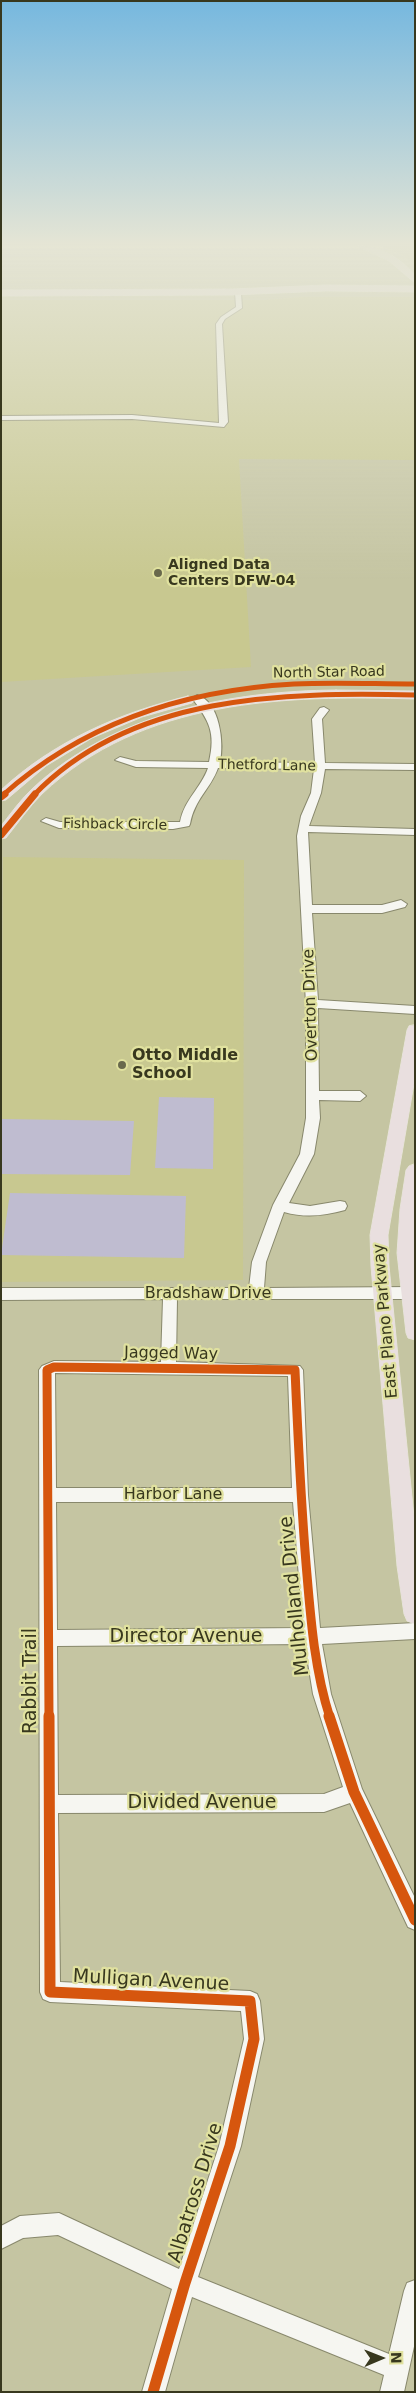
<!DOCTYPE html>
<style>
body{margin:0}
#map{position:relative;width:416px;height:2393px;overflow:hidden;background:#c5c5a2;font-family:"DejaVu Sans",sans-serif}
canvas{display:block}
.frame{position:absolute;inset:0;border:2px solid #38381e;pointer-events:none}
.north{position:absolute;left:356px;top:2333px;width:50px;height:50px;-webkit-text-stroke:4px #e0e19f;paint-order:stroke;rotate:89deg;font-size:14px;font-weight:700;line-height:20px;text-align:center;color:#38381e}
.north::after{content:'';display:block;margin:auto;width:18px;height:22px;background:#38381e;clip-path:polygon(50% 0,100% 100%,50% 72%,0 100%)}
</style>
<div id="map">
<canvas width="416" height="2393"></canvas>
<div class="frame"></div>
<div class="north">N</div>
</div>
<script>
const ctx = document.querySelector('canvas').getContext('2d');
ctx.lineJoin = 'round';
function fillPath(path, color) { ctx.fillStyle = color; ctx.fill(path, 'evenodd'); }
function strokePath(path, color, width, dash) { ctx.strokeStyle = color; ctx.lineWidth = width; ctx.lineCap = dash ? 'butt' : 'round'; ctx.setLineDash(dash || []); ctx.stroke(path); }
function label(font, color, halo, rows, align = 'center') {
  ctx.font = font + ' "DejaVu Sans",sans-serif'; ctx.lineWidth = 4.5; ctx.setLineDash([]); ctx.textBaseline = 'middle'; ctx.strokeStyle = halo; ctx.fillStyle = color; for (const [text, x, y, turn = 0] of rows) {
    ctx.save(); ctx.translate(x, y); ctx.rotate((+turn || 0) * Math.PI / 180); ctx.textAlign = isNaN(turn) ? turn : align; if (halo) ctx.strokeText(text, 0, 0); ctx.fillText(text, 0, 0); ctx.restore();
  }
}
fillPath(new Path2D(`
 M 381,246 L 415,246 L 415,264 L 403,256 Z
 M 302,297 L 412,297 L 415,310 L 415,460 L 239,459 L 251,667 L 1,682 L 1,300 L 264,300 Z
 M 3,857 L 244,860 L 243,1280 L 1,1282 Z`), '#c8c890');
fillPath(new Path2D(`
 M 159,1097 L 214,1098 L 213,1169 L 155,1168 Z
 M 1,1119 L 134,1121 L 130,1175 L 1,1174 Z
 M 10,1193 L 186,1196 L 184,1258 L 1,1255 Z`), '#bfbcd0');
const minor = new Path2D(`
 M 238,290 L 241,292 L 242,308 L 225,319 L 222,324 L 228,422 L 224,427 L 132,419 L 1,420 L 1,416 L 132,415 L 219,423 L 216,324 L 221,317 L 236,307 L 235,292 Z
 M 197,695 C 220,702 224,742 220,762 L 315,763 L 312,719 L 320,708 L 324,707 L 329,710 L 322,719 L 325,763 L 415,764 L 415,770 L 325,769 L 321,793 L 309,826 L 415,829 L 415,835 L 308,832 L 312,905 L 382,905 L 401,900 L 407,904 L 405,907 L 382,913 L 312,913 L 318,1000 L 415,1006 L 415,1014 L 318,1008 L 319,1091 L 360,1091 L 366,1096 L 360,1101 L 319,1100 L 320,1118 L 314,1154 L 289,1203 L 310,1206 L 340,1201 L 345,1202 L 347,1206 L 345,1210 C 324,1216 305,1218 284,1212 L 266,1262 L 264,1288 L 415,1287 L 415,1299 L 177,1299 L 176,1362 L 300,1366 L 303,1370 L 308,1495 L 320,1628 L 415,1623 L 415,1639 L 322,1644 L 331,1694 L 362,1789 L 415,1898 L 415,1930 L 408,1927 L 350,1803 L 324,1812 L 58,1813 L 60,1982 L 250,1991 L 257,1994 L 260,2001 L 264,2039 L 241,2146 L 198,2277 L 389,2354 L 404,2291 L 407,2283 L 415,2280 L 415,2342 L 404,2392 L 380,2392 L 384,2375 L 192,2297 L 165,2392 L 142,2392 L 172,2289 L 58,2235 L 23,2238 L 1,2249 L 1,2226 L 20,2216 L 59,2213 L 179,2269 L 219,2146 L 244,2039 L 241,2011 L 50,2002 L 43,1999 L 40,1992 L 39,1370 L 42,1366 L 54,1361 L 161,1362 L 163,1299 L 1,1300 L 1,1288 L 249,1288 L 252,1262 L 273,1205 L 300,1154 L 306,1118 L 306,1004 L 297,836 L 301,816 L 311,793 L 314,769 L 218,768 C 210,790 195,798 190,824 L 189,826 L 173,829 L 59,828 L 41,821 L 46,818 L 60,822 L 180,822 C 184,800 201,788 208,768 L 136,767 L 115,760 L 120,757 L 136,761 L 209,762 C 216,732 209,721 192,698 ZM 55,1373 L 288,1376 L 292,1488 L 56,1488 ZM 56,1502 L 293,1502 L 303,1628 L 57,1630 ZM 305,1644 L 313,1694 L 343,1787 L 324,1794 L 58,1795 L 57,1646 Z`);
const major = new Path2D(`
 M 358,246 C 380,246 401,258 415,275 L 415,283 L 389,261 Z
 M 326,285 L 415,286 L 415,292 L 326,291 L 232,295 L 1,296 L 1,290 L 232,289 Z
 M 336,690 L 415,691 L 415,699 C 285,695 142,699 42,794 C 29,807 18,823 6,838 L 1,839 L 1,826 C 11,813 21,799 33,788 C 114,713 230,691 336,690 Z
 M 188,696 L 194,700 L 192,703 L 142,717 L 92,738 L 46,766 L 6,800 L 1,801 L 1,790 C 54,741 119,713 188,696 Z
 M 415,1025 L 415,1078 L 388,1235 L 389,1266 L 415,1527 L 415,1624 L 407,1621 L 404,1614 L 397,1566 L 371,1266 L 370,1235 L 407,1030 L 409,1026 Z
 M 415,1164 L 415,1340 L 408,1338 L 406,1333 L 397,1253 L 400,1209 L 406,1170 L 409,1166 Z`);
strokePath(minor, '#88886c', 2);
strokePath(major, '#e5e5d5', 1);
fillPath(minor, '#f6f6f1');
fillPath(major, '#e9dfdf');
strokePath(new Path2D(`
 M 3,795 C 85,722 186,690 294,684 C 334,682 375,684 415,684
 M 34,795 C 131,694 285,692 415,695`), '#d6560e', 5);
strokePath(new Path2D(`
 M 1,797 L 5,794
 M 1,835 L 35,794`), '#d6560e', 7);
strokePath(new Path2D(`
 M 49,1718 L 47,1370 L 54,1367 L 295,1370 C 298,1439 301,1507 307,1575 C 311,1623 315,1671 330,1718`), '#d6560e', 9);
strokePath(new Path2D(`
 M 49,1716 L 50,1992 L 250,2001 L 254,2039 L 230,2146 L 185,2283 L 153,2392
 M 329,1716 L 354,1792 L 415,1920`), '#d6560e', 11);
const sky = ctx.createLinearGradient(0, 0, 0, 581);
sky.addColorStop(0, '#76b8df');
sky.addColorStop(0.42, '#e5e5d5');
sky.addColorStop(1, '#e5e5d500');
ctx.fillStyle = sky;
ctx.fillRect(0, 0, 416, 581);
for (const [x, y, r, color] of [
 [158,573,5,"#69694c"],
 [122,1065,5,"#69694c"]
]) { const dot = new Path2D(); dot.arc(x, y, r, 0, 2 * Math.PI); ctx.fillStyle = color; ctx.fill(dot); strokePath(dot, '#e0e19f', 2); }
label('bold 14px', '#38381e', '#e0e19f', [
 ["Aligned Data",168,565],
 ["Centers DFW-04",168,581]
], 'left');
label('14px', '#38381e', '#e0e19f', [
 ["North Star Road",329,673,-1],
 ["Thetford Lane",267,766,1],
 ["Fishback Circle",115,825,1]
]);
label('16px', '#38381e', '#e0e19f', [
 ["Overton Drive",311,1005,-92],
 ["Bradshaw Drive",208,1294],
 ["East Plano Parkway",386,1321,-95],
 ["Jagged Way",171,1354,1],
 ["Harbor Lane",173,1495]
]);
label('bold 16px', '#38381e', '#e0e19f', [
 ["Otto Middle",132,1056],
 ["School",132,1074]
], 'left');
label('19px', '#38381e', '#e0e19f', [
 ["Mulholland Drive",295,1596,-96],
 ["Director Avenue",186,1637],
 ["Rabbit Trail",31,1681,-90],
 ["Divided Avenue",202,1803],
 ["Mulligan Avenue",151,1981,3],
 ["Albatross Drive",196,2193,-73]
]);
</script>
